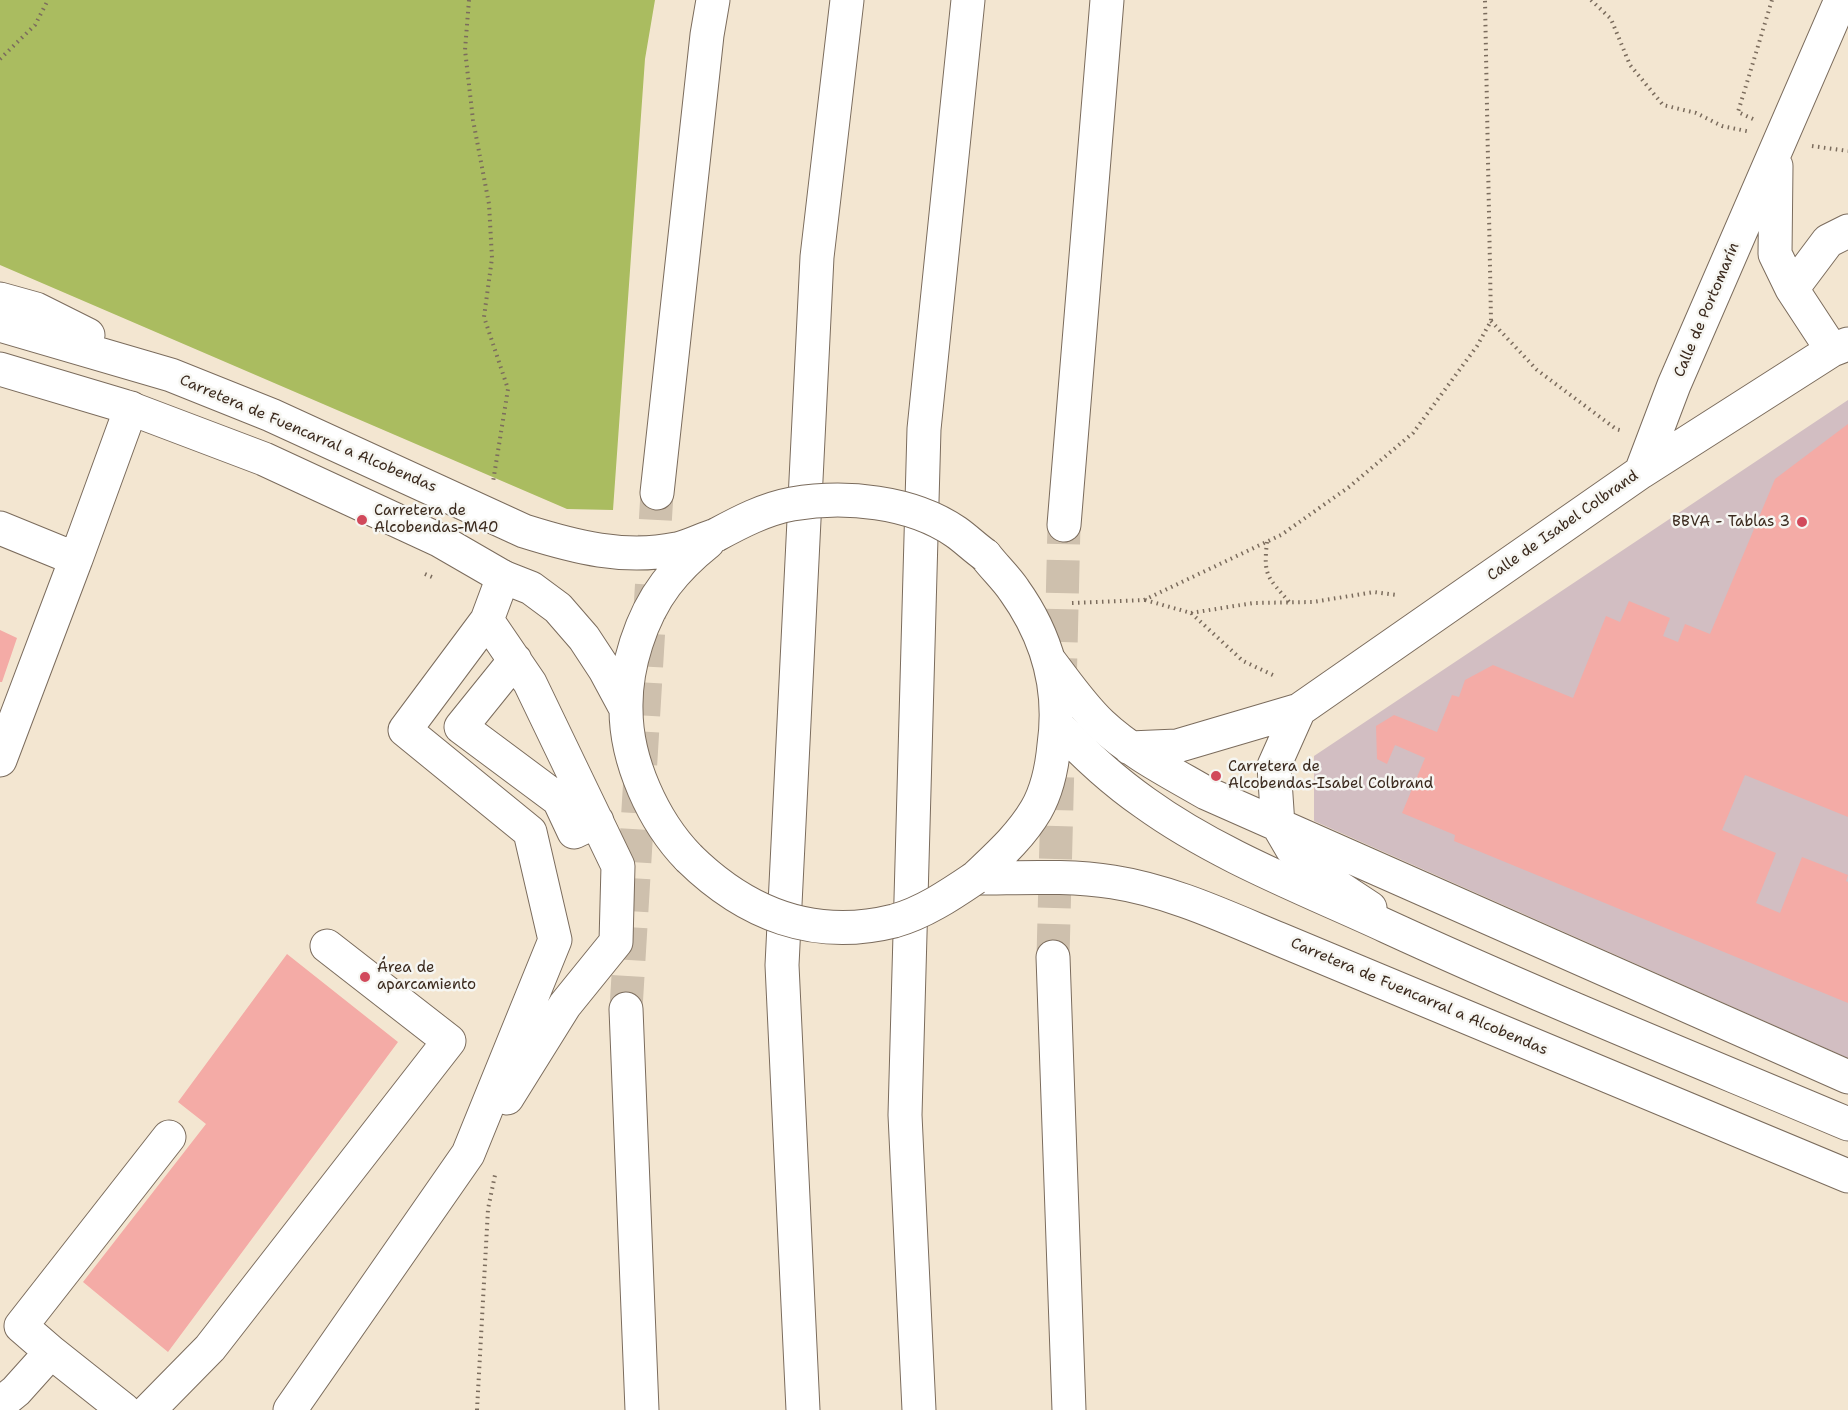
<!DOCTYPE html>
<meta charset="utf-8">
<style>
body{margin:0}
canvas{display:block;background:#f3e6d1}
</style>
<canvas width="1848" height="1410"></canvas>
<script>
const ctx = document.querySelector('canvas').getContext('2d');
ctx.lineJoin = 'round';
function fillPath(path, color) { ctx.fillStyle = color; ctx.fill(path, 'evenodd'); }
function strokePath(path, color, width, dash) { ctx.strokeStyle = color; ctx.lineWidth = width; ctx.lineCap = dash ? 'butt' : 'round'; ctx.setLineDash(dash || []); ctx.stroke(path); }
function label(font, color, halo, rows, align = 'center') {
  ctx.font = font + ' "Shantell Sans",sans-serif'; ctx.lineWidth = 5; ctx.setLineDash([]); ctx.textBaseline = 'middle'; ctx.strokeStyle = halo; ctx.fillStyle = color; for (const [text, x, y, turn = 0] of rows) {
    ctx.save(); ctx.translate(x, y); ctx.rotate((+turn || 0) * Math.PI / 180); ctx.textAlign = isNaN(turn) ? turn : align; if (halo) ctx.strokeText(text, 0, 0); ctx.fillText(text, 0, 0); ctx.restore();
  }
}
fillPath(new Path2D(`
 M 1848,400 L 1848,1058 L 1314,821 L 1314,756 Z`), '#d2bec2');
fillPath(new Path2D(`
 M 0,0 L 655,0 L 645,59 L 613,510 L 567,509 L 0,265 Z`), '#aabc60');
fillPath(new Path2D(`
 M 1848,424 L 1848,817 L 1745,775 L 1722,830 L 1776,853 L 1756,903 L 1780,913 L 1802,857 L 1848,875 L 1846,881 L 1848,882 L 1848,1003 L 1454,841 L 1455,835 L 1402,813 L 1425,758 L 1395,745 L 1387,764 L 1377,759 L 1376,726 L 1394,715 L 1437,732 L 1452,695 L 1459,697 L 1465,680 L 1493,665 L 1573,698 L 1606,616 L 1620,622 L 1629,601 L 1670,618 L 1663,636 L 1678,642 L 1685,624 L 1710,634 L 1775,479 Z
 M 0,630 L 17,638 L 2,682 L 0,682 Z
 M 287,954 L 398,1042 L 168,1352 L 83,1282 L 206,1124 L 178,1102 Z`), '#f4aba6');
strokePath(new Path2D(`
 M 1060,691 L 1064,525
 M 1053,957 L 1058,761
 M 626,1009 L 657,493`), '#cec0ad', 33, [33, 16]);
const minor = new Path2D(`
 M 1776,166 L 1775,254 L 1792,289
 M 1832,350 L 1792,289 L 1828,241 L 1848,231
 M 1641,472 L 1674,385 L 1841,0
 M 0,528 L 76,559 L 131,408
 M 503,577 L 487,620 L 530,683 L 618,866 L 616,942 L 565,1005 L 507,1098
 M 515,660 L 461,727 L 559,800 L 574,832 L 597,821
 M 1051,663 C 1067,684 1082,706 1101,724 C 1132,753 1170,772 1206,793 L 1848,1077
 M 1299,710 L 1274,766 L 1278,825 L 1292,849 L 1314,871 L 1370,908
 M 1130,748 L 1177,746 L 1299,710 L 1641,472 L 1832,350 L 1848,344
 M 0,760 L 76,559
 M 51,1352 L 21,1326 L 169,1137
 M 0,1404 L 16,1391 L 51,1352 L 124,1410
 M 149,1410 L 210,1348 L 449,1041 L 327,946
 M 290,1410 L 468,1154 L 555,940 L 530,832 L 405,730 L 487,620`);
const highway = new Path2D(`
 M 0,299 L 36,309 L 88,335
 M 0,325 L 171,375 L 271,415 L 524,531 C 575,547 624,560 677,549 C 690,546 703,539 716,535
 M 0,369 L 124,406 L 264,459 L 439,540 L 503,577 L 531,588 L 558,608 L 584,638 L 605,670 L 626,709
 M 657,493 L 707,35 L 713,0
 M 1064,525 L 1107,0
 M 1057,725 C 1084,754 1112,780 1145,803 C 1217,855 1306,889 1386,926 C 1538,996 1694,1059 1848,1124
 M 689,858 C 653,821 626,761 626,709 C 625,667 641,617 666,584 C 678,568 693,554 708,542
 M 975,878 C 1020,878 1068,875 1113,882 C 1171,891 1226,917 1279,939 L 1848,1176
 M 975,878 C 997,857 1020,837 1036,810 C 1047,791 1052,767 1054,745 C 1062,689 1047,636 1014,590 C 1006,578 994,567 985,555
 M 1053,957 L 1069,1410
 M 626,1009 L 642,1410
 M 803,1410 L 782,965 L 817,257 L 847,0
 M 919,1410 L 905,1115 L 924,429 L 968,0`);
strokePath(minor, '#7b6c5d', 35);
strokePath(highway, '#7b6c5d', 35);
strokePath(new Path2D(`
 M 469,0 L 465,50 L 473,120 L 489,204 L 492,258 L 484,317 L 508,389 L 493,482
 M 1591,0 L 1611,19 L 1630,65 L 1663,105 L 1696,113 L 1722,126 L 1751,132
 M 0,59 L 35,25 L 48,0
 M 1753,119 L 1738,112 L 1772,0
 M 1812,146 L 1848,151
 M 1491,321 L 1537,370 L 1616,429 L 1623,431
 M 1267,542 C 1263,577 1268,577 1290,603
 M 425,574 L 434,578
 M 1145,600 L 1191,613 L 1243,661 L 1275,676
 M 1072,603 L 1144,600 L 1281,535 L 1349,487 L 1413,433 L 1477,346 L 1491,321 L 1485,0
 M 1191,613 L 1253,603 L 1313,602 L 1374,592 L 1397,595
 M 477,1410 L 488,1209 L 495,1175`), '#7b6c5d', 4, [1.5, 4.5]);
strokePath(minor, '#fff', 33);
strokePath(highway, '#fff', 33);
const highwayBridge = new Path2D(`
 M 716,535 C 740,522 765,509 792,504 C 845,495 911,501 956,532 C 966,539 975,548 985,555
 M 689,858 C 746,914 814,941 894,921 C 923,913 950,895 975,878`);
strokePath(highwayBridge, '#7b6c5d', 35, []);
strokePath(highwayBridge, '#fff', 33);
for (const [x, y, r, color] of [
 [362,520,6,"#d1495b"],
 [1802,522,6,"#d1495b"],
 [1216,776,6,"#d1495b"],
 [365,977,6,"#d1495b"]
]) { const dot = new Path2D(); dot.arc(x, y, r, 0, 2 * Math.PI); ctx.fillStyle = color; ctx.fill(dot); strokePath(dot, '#f6f6f2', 2); }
label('15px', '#3b2a1e', '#f6f6f2', [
 ["Calle de Portomarín",1707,310,-67],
 ["Carretera de Fuencarral a Alcobendas",308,434,23],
 ["Calle de Isabel Colbrand",1563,526,-35],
 ["Carretera de Fuencarral a Alcobendas",1419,997,23]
]);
label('15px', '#3b2a1e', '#f6f6f2', [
 ["Carretera de",374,511],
 ["Alcobendas-M40",374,528],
 ["BBVA - Tablas 3",1790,522,"right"],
 ["Carretera de",1228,767],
 ["Alcobendas-Isabel Colbrand",1228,784],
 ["Área de",377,968],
 ["aparcamiento",377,985]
], 'left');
</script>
